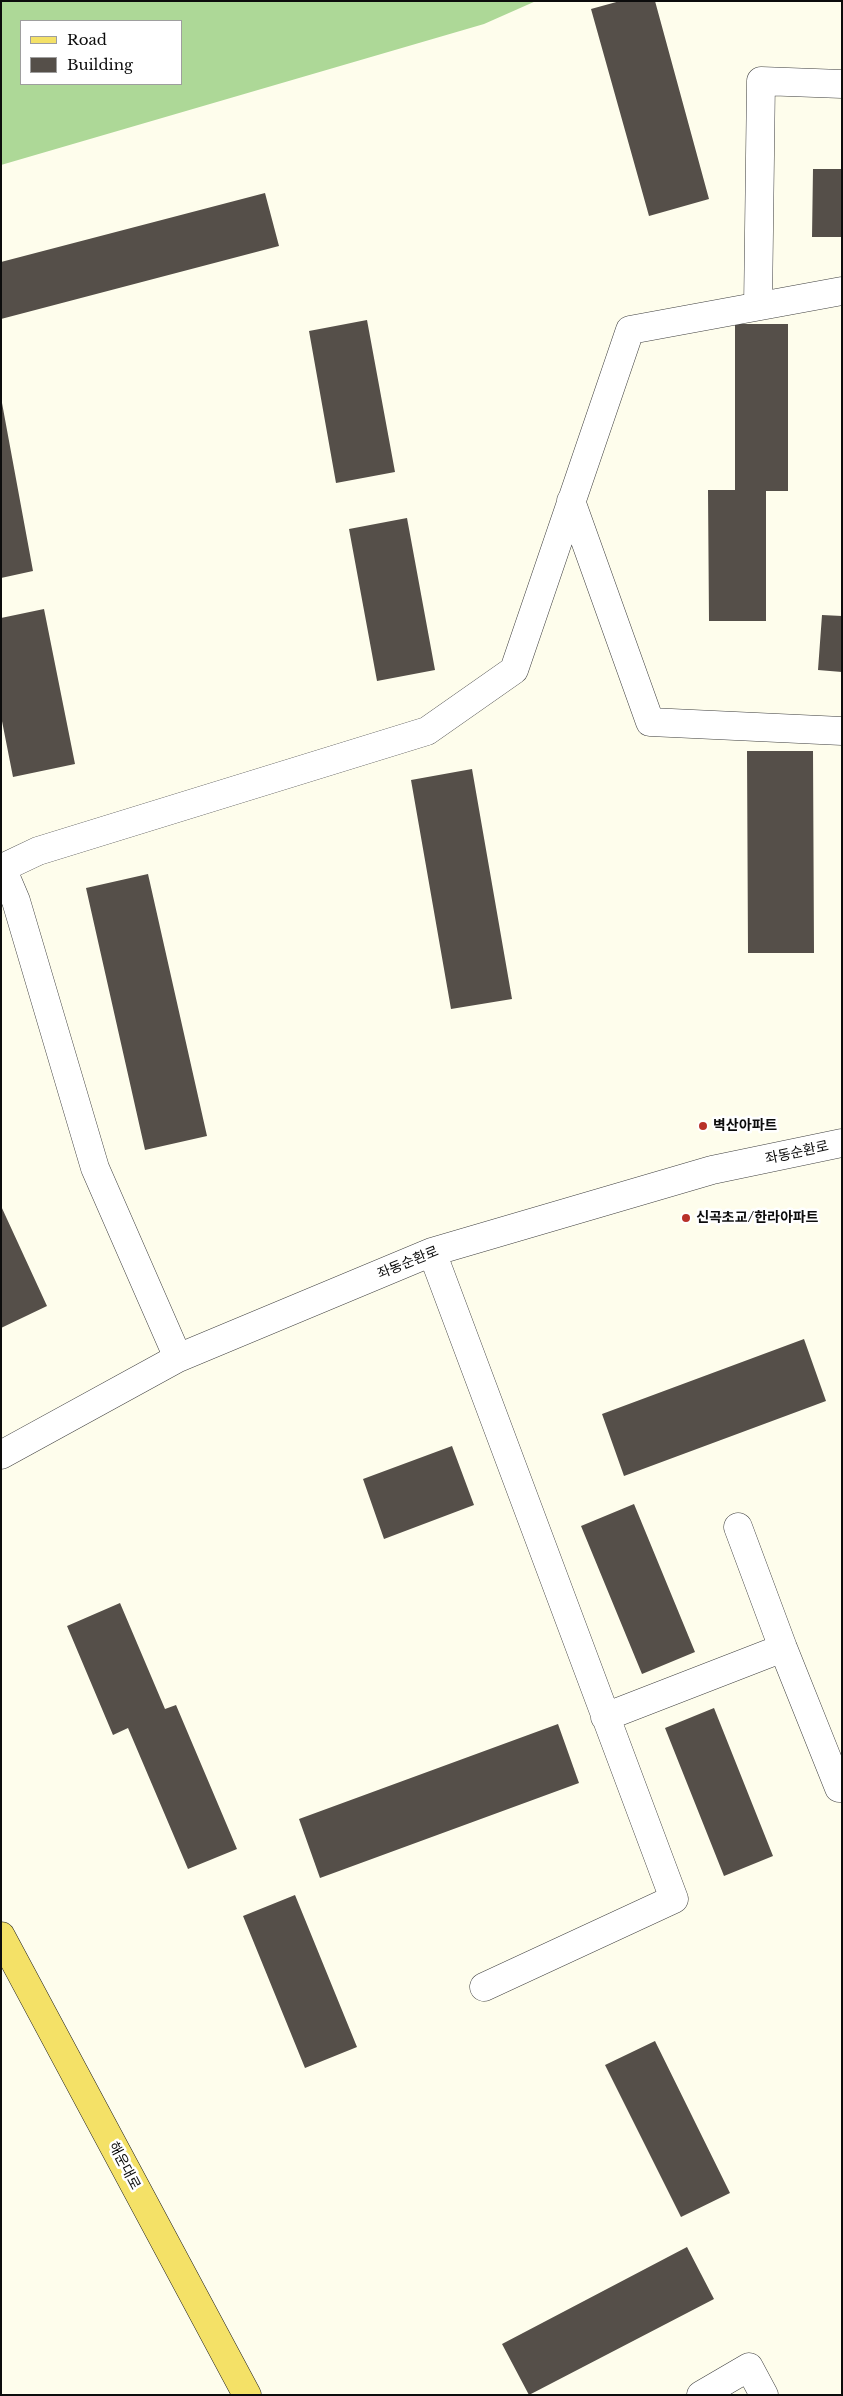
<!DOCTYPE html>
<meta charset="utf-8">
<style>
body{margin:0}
#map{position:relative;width:843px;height:2396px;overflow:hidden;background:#fefdec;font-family:"Libre Baskerville",serif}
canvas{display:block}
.frame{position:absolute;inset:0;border:2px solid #0c0c0c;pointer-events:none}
.legend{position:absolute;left:20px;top:20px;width:162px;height:65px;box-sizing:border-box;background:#fff;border:1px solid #9e9e9e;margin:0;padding:6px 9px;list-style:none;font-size:15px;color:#0c0c0c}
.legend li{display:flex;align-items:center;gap:10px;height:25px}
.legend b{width:25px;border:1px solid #9e9e9e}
</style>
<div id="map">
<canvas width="843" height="2396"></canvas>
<div class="frame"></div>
<ul class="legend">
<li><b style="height:6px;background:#f4e167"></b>Road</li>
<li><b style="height:14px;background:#554f49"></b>Building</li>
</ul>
</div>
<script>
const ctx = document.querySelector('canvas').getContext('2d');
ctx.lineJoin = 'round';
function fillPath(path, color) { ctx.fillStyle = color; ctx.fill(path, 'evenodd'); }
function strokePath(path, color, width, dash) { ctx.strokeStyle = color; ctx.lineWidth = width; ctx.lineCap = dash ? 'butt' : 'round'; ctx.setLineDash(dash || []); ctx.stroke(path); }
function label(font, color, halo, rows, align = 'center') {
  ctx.font = font + ' "Libre Baskerville","Noto Sans KR",serif'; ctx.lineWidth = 5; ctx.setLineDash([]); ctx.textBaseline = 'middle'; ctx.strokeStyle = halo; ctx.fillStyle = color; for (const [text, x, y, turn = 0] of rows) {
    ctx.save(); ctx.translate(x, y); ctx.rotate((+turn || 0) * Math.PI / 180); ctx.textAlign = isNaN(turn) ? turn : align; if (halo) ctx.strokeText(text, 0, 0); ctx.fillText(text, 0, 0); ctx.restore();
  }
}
fillPath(new Path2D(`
 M 1,1 L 536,1 L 484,24 L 1,165 ZM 21,21 L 181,21 L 181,84 L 21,84 Z`), '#add897');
fillPath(new Path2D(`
 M 620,1 L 655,1 L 709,199 L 649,216 L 591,9 Z
 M 813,169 L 842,169 L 842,237 L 812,237 Z
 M 265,193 L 279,246 L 1,319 L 1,262 Z
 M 367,320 L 395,472 L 336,483 L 309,331 Z
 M 735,324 L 788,324 L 788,491 L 766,491 L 766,621 L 709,621 L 708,490 L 735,490 Z
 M 2,403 L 33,571 L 1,578 L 1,404 Z
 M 407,518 L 435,670 L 377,681 L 349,529 Z
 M 44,609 L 75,764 L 13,777 L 1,716 L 1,618 Z
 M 822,615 L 842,616 L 842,672 L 818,670 Z
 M 747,751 L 813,751 L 814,953 L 748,953 Z
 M 472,769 L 512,999 L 451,1009 L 411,780 Z
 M 148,874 L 207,1136 L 145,1150 L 86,888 Z
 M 1,1206 L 47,1306 L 1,1328 Z
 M 804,1339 L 826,1401 L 624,1476 L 602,1414 Z
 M 452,1446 L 474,1505 L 384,1539 L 363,1479 Z
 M 634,1504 L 695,1652 L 642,1674 L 581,1526 Z
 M 120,1603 L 165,1709 L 176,1705 L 237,1849 L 188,1869 L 128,1728 L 113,1735 L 67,1626 Z
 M 714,1708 L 773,1856 L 724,1876 L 665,1728 Z
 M 558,1724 L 579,1783 L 320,1878 L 299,1819 Z
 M 295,1895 L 357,2047 L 305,2068 L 243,1916 Z
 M 655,2041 L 730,2193 L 681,2217 L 605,2065 Z
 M 687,2247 L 714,2299 L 529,2395 L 502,2344 Z`), '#554f49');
const minor = new Path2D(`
 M 758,306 L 761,81 L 842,84
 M 571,501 L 650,722 L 842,731
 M 432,1252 L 674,1899 L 484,1987
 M 178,1358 L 95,1168 L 16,901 L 2,868 L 38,851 L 427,731 L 514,670 L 630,330 L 842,291
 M 1,1455 L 178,1358 L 432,1252 L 712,1170 L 842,1143
 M 738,1527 L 783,1648 L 839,1788
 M 605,1717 L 783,1648
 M 701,2395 L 749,2367 L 764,2395`);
const major = new Path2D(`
 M 1,1936 L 247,2395`);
strokePath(minor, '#3f3f3f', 29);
strokePath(major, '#1d1d1d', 29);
strokePath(minor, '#fff', 28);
strokePath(major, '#f4e167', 28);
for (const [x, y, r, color] of [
 [703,1126,5,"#b83129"],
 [686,1218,5,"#b83129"]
]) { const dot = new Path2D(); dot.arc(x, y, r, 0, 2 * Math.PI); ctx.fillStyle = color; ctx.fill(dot); strokePath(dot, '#fff', 2); }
label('bold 14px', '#0c0c0c', '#fff', [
 ["벽산아파트",713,1126],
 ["신곡초교/한라아파트",696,1218]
], 'left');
label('14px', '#0c0c0c', '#fff', [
 ["좌동순환로",797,1153,-12],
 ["좌동순환로",408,1263,-22],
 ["해운대로",124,2166,62]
]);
</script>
